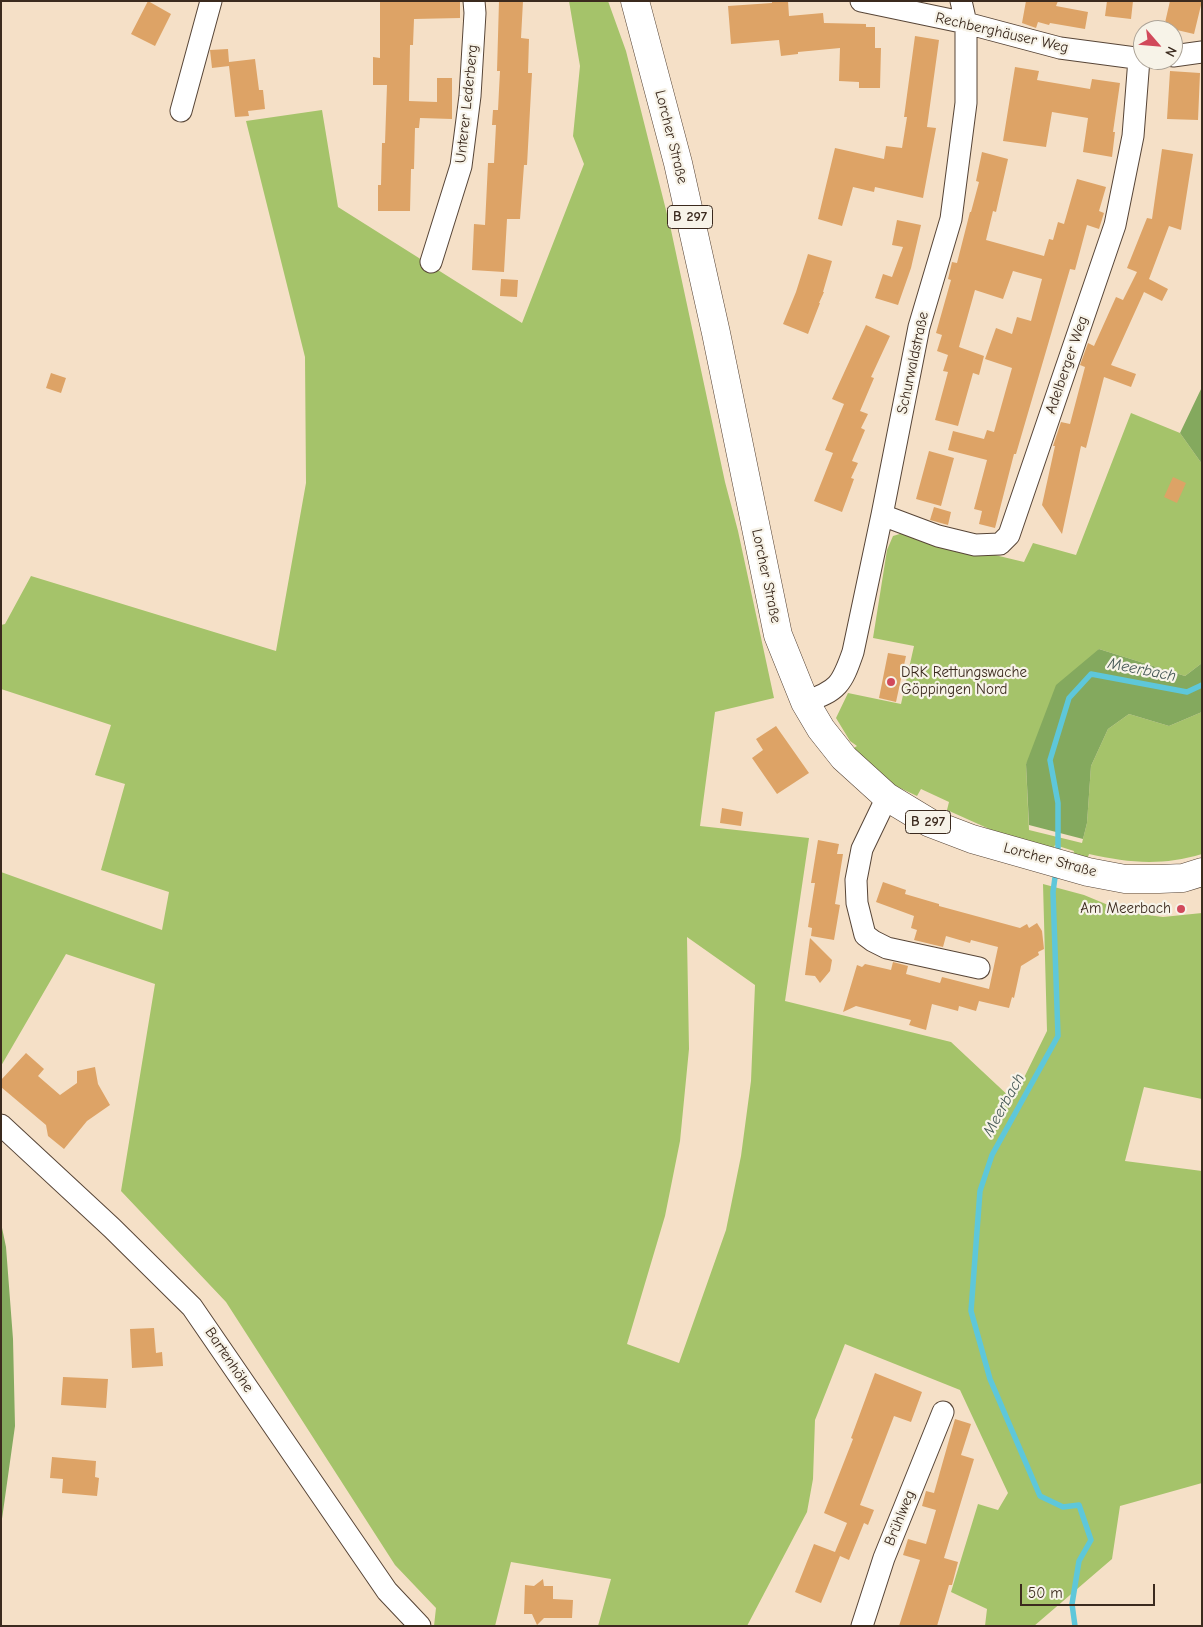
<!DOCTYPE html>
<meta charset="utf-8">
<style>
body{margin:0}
#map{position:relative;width:1203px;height:1627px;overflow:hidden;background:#f5e0c7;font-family:"Comic Neue",sans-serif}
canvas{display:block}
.frame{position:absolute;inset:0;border:2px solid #3b2a1e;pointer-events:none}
.north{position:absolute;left:1133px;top:20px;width:50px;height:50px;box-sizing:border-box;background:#f7f3e8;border:1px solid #aca397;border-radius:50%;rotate:117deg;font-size:14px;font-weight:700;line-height:20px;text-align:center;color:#3b2a1e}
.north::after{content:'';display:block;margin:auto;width:18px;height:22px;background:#d1495b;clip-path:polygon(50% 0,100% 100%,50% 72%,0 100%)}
.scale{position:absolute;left:1020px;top:1584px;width:135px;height:22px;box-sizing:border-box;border:2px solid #3b2a1e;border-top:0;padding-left:6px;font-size:15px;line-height:18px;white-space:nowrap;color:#3b2a1e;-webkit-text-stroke:4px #f7f3e8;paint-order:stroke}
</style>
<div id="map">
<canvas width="1203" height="1627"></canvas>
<div class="frame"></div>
<div class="north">N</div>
<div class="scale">50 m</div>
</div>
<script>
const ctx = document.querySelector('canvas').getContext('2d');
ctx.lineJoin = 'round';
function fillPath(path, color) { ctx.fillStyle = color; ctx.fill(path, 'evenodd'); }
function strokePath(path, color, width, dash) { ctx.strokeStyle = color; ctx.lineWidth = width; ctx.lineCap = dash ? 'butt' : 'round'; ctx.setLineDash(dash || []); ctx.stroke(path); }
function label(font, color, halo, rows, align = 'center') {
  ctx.font = font + ' "Comic Neue",sans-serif'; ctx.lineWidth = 4.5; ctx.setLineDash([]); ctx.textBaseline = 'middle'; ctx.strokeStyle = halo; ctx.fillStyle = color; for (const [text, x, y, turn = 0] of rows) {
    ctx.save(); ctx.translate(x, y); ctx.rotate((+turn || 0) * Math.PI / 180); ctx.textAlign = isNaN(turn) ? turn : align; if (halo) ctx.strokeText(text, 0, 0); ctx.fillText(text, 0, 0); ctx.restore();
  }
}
fillPath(new Path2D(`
 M 569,1 L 608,1 L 626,51 L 671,230 L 725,482 L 738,531 L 774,698 L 715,712 L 700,826 L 809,838 L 785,1001 L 951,1042 L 1013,1100 L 1047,1031 L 1043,884 L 1084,895 L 1125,912 L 1163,917 L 1202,913 L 1202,1099 L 1144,1087 L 1125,1161 L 1202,1171 L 1202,1483 L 1120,1506 L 1112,1559 L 1034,1626 L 985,1626 L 987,1609 L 951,1592 L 978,1504 L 998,1510 L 1008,1493 L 960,1390 L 845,1344 L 815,1420 L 813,1479 L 807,1512 L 747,1626 L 598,1626 L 611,1579 L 511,1562 L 495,1626 L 434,1626 L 436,1608 L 395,1565 L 226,1302 L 121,1191 L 155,984 L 66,954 L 1,1066 L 1,872 L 162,930 L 169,892 L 101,870 L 125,784 L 95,775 L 111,725 L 1,689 L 1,625 L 5,624 L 31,576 L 276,651 L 306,483 L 305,357 L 246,121 L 322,110 L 338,207 L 522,323 L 584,164 L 573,136 L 580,66 ZM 687,937 L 755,985 L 751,1081 L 741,1156 L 726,1230 L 679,1363 L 627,1344 L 665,1216 L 680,1141 L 689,1049 Z
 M 1131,413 L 1180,433 L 1202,464 L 1202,663 L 1185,676 L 1099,649 L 1026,764 L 1029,830 L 1082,843 L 1087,823 L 1091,766 L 1108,729 L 1129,714 L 1169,726 L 1202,712 L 1202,854 C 1162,866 1129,863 1089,854 L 1087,860 L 1072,858 L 1074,851 L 1055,845 L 1052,852 L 996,832 L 947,810 L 949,802 L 921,789 L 917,796 L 883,780 L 852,749 L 857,746 L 850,741 L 836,718 L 848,693 L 901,704 L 914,646 L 873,638 L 887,550 L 893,536 L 903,533 L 1024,562 L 1033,543 L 1076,555 Z`), '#a5c36a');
fillPath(new Path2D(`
 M 1202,387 L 1202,464 L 1180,433 Z
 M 1099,649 L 1185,676 L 1202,663 L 1202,712 L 1169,726 L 1129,714 L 1108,729 L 1091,766 L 1087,823 L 1083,839 L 1029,825 L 1026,764 L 1056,685 Z
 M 1,1223 L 6,1247 L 13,1339 L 15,1426 L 1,1526 Z`), '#84a95e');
strokePath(new Path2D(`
 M 1058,856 L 1058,803 L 1050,760 L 1069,698 L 1091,674 L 1187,692 L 1202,685
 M 1056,870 L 1053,892 L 1058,1036 L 992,1155 L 980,1191 L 971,1311 L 990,1379 L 1040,1496 L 1063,1507 L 1079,1505 L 1091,1540 L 1079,1561 L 1072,1604 L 1075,1626`), '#5ec7da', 5.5);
fillPath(new Path2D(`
 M 148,1 L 171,14 L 155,46 L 131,34 Z
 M 380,1 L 460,1 L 460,18 L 414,19 L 413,45 L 410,45 L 409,101 L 437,102 L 437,78 L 452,78 L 452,119 L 420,118 L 419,128 L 415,128 L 414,169 L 411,169 L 410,211 L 378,211 L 378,185 L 381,185 L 382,143 L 385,143 L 387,85 L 373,85 L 373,57 L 380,58 Z
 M 499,1 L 523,1 L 521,38 L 529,39 L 528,73 L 532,73 L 527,165 L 524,165 L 520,219 L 507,219 L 504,272 L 472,270 L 474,224 L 485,225 L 488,163 L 494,163 L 496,125 L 492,125 L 493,110 L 498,110 L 499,90 L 500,71 L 497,71 Z
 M 772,1 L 788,1 L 789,16 L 823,13 L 824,23 L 866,24 L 866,27 L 875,27 L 875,48 L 881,48 L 880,88 L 859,88 L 859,82 L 839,81 L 840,48 L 798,52 L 798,54 L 781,56 L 779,40 L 731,44 L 728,6 L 772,3 Z
 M 1026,1 L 1058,1 L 1056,6 L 1088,12 L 1085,29 L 1050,23 L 1049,25 L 1038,22 L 1036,28 L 1022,23 Z
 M 1107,1 L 1133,1 L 1131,19 L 1105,16 Z
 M 1170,1 L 1202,1 L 1194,34 L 1164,27 Z
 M 915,36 L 939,40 L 927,127 L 936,128 L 923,198 L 875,187 L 874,192 L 853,187 L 842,226 L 818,219 L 835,148 L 884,159 L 886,146 L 902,148 L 907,117 L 904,117 Z
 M 228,49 L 229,62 L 255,59 L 259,90 L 263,90 L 265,109 L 248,111 L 249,116 L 235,117 L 229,66 L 212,68 L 210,50 Z
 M 1015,67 L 1039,71 L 1037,80 L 1090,89 L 1092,79 L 1120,83 L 1113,132 L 1115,132 L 1112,157 L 1083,152 L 1088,118 L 1052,112 L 1046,147 L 1003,141 Z
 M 1170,71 L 1200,73 L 1198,120 L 1167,119 Z
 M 1162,149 L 1193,154 L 1181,230 L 1169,226 L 1149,279 L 1168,289 L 1162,301 L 1144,292 L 1111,365 L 1136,374 L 1131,387 L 1104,377 L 1086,448 L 1081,446 L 1062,534 L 1042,505 L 1055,446 L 1053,446 L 1061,422 L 1070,424 L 1085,367 L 1080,365 L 1088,343 L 1094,346 L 1116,297 L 1123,300 L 1137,272 L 1127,268 L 1147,218 L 1152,219 Z
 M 982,152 L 1008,159 L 996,212 L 993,211 L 986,240 L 1044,256 L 1049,239 L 1053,240 L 1058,222 L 1064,224 L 1077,179 L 1106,187 L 1099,211 L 1104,213 L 1099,229 L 1087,225 L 1075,270 L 1070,269 L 1016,454 L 1014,454 L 995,528 L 979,524 L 982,511 L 974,509 L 987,460 L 948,450 L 953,431 L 984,439 L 987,430 L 994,432 L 1012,368 L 985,359 L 996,328 L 1012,334 L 1017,317 L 1031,321 L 1042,279 L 1013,271 L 1003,299 L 975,290 L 959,347 L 984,356 L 979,375 L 973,373 L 958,426 L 935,420 L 948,372 L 943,371 L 948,355 L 937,351 L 942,335 L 936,333 L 951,280 L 948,279 L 952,262 L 957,263 L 970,212 L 971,212 L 979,182 L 976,181 Z
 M 897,220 L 921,225 L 911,268 L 898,305 L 875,298 L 883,274 L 892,277 L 903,247 L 892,245 Z
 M 808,254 L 832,261 L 823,292 L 824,292 L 819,303 L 820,303 L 808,334 L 783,324 L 796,292 Z
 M 501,279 L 518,280 L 517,297 L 500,296 Z
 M 866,325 L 890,336 L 871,377 L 874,378 L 860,411 L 868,414 L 861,428 L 865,430 L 852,461 L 858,463 L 851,478 L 854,479 L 842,512 L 814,501 L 833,453 L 825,450 L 844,404 L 832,399 Z
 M 51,373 L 66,378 L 61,393 L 46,388 Z
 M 929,451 L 954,458 L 941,506 L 916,499 Z
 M 1173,477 L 1186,483 L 1177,503 L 1164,497 Z
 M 934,507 L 951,512 L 948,525 L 930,520 Z
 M 888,653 L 906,656 L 896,702 L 879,698 Z
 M 776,726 L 809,773 L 777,794 L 752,758 L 763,750 L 756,739 Z
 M 722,808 L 743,812 L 741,826 L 720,823 Z
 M 818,840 L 839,844 L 837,854 L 843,854 L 835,904 L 840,905 L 834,940 L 811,936 L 812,928 L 808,927 L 815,883 L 811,883 Z
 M 883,882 L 906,890 L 905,894 L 939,904 L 939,906 L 1020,928 L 1027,924 L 1029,928 L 1037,923 L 1042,931 L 1044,949 L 1038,952 L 1039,955 L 1021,966 L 1014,998 L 1012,997 L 1009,1008 L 979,1001 L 976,1011 L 959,1006 L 958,1011 L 932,1004 L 926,1030 L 909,1025 L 911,1020 L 856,1006 L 843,1012 L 857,965 L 862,967 L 865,964 L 891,970 L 893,962 L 908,966 L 906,974 L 940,983 L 942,977 L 989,989 L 998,947 L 971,940 L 970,943 L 946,936 L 943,947 L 914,940 L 917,930 L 911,928 L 914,916 L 876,902 Z
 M 810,938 L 832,960 L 830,971 L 820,983 L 815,976 L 805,975 Z
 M 26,1053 L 44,1069 L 38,1076 L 60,1095 L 77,1083 L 77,1071 L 95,1067 L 98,1084 L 110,1105 L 87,1121 L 64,1149 L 48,1136 L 46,1125 L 1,1087 L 1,1080 Z
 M 154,1328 L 156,1353 L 162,1352 L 163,1366 L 132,1368 L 130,1329 Z
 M 875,1373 L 922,1392 L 911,1422 L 894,1416 L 860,1505 L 874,1510 L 868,1525 L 864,1523 L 849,1560 L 840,1556 L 821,1603 L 795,1592 L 814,1544 L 835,1552 L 847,1523 L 824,1513 L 853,1439 L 851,1438 Z
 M 63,1377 L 108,1379 L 106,1408 L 61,1405 Z
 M 955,1419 L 971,1424 L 961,1455 L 974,1459 L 944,1558 L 958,1562 L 952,1585 L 949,1585 L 937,1626 L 899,1626 L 920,1560 L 903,1555 L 908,1539 L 926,1544 L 936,1510 L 922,1506 L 926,1491 L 934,1493 Z
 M 52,1457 L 96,1461 L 95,1477 L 99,1478 L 97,1496 L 62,1493 L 63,1479 L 50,1478 Z
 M 543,1579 L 544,1586 L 553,1586 L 553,1599 L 573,1600 L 572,1618 L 544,1618 L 537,1625 L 532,1614 L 524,1614 L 525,1585 L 534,1586 Z`), '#dda366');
const street = new Path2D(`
 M 861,1 L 966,23 L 1060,48 L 1143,59
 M 1173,56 L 1202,52
 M 181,111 L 211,1
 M 431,262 L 461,166 L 470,96 L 475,13 L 474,1
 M 882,515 L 938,536 L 975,545 L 1000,544 L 1009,535 L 1115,225 L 1133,136 L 1139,59
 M 805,702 C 838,691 842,684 853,652 L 882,515 L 919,327 L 951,219 L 966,103 L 966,23 L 961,1
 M 887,797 L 862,849 L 856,880 L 857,903 L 865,935 L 873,941 L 887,948 L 979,968
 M 1,1125 L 112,1228 L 192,1307 L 387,1591 L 420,1626
 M 862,1626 L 884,1558 L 943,1412`);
const primary = new Path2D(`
 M 635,1 L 678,163 L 716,333 L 778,635 L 805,702 L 821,729 L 844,758 L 887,797 L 930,823 L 972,839 L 1088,872 L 1125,879 L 1159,879 L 1183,878 L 1202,872`);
strokePath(street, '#574537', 23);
strokePath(primary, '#574537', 29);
strokePath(street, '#fff', 21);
strokePath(primary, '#fff', 28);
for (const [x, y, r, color] of [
 [891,682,5,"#d1495b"],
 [1181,909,5,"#d1495b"]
]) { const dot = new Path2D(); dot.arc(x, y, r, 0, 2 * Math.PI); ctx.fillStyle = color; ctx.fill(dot); strokePath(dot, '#f7f3e8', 2); }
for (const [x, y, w] of [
 [690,217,45],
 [928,822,45]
]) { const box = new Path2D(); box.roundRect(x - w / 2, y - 11.5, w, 23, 4); ctx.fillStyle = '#f7f3e8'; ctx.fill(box); strokePath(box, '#3b2a1e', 1); }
label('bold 14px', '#3b2a1e', null, [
 ["B 297",690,217],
 ["B 297",928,822]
]);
label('15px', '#3b2a1e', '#f7f3e8', [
 ["Rechberghäuser Weg",1002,33,13],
 ["Unterer Lederberg",467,104,-84],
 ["Lorcher Straße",671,137,76],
 ["Schurwaldstraße",913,363,-78],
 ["Adelberger Weg",1067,365,-71],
 ["Lorcher Straße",766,576,78],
 ["Lorcher Straße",1050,860,15],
 ["Bartenhöhe",229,1360,56],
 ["Brühlweg",900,1518,-68]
]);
label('15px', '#3b2a1e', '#f7f3e8', [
 ["DRK Rettungswache",901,673],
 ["Göppingen Nord",901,690],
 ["Am Meerbach",1171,909,"right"]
], 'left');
label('italic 16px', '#465956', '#f7f3e8', [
 ["Meerbach",1142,670,11],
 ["Meerbach",1004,1105,-61]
]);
</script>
